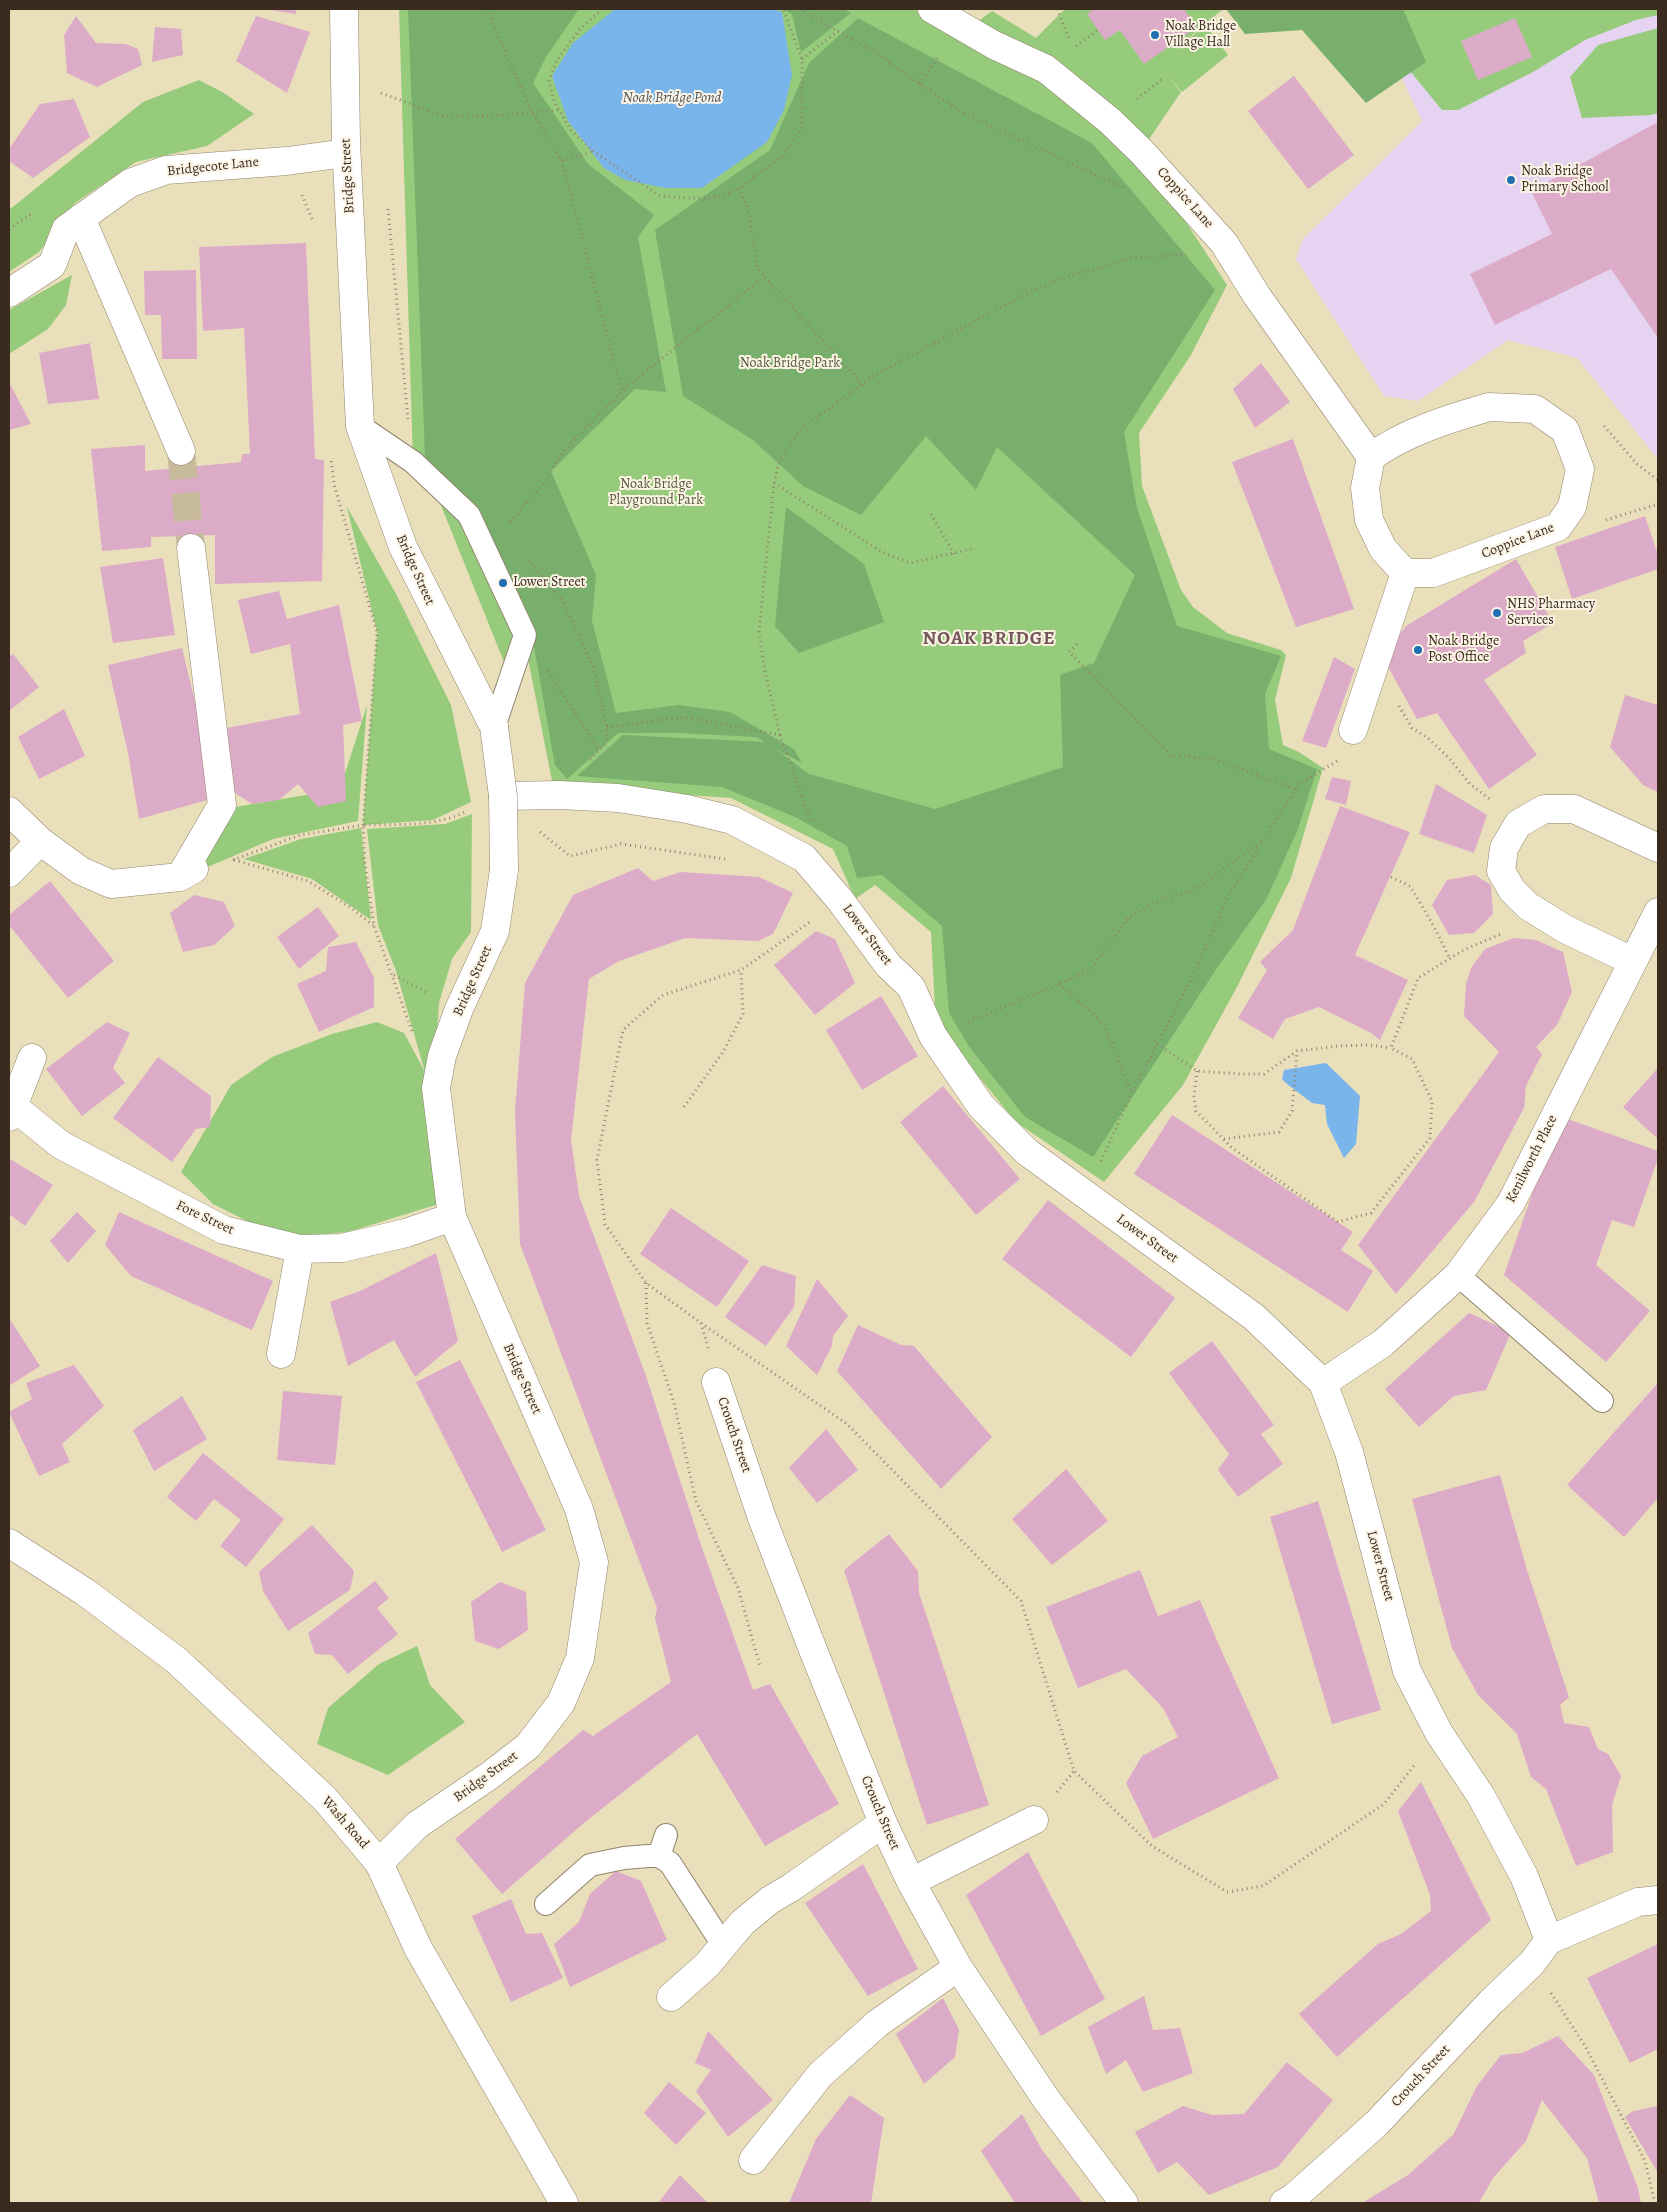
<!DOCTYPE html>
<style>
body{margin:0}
#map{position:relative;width:1667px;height:2212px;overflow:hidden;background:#eadfbb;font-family:Alegreya,serif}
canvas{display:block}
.frame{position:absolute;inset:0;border:10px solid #3b2a1e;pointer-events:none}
</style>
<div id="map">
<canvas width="1667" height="2212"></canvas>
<div class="frame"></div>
</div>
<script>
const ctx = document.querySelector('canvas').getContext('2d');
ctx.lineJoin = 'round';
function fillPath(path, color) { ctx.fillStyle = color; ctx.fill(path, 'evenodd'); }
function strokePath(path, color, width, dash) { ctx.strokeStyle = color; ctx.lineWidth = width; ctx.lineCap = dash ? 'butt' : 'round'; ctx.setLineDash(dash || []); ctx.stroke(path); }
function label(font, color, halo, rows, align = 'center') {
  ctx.font = font + ' Alegreya,serif'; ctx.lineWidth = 4; ctx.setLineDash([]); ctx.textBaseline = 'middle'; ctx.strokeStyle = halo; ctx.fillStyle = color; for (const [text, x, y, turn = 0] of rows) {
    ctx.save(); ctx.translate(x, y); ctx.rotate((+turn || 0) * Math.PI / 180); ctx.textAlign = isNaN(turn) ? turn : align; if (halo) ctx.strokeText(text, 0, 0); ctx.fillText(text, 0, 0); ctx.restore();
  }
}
fillPath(new Path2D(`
 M 1658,9 L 1658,459 L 1577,358 L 1508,340 L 1418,401 L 1384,396 L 1296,259 L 1303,239 L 1422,121 L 1400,74 Z`), '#e5d3f1');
fillPath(new Path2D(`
 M 399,9 L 914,9 L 965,31 L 992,11 L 1036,38 L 1065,9 L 1223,9 L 1172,52 L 1206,25 L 1228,55 L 1182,92 L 1165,73 L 1181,92 L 1137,157 L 1161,184 L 1227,285 L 1191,355 L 1139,433 L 1142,486 L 1181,590 L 1193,607 L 1227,633 L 1281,650 L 1286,655 L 1275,700 L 1283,745 L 1299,752 L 1323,768 L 1291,878 L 1237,987 L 1183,1085 L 1104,1182 L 1016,1122 L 941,1031 L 935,1007 L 931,932 L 875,885 L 855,899 L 833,849 L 731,798 L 553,786 L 522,628 L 469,515 L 413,462 Z
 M 1359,9 L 1658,9 L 1658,15 L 1636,20 L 1585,40 L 1533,72 L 1458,110 L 1442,110 Z
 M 1658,28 L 1658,113 L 1651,115 L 1582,118 L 1570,77 L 1598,45 Z
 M 199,80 L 224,93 L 254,114 L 207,146 L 136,162 L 75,203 L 39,252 L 9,272 L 9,210 L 143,102 Z
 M 72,275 L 66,305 L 48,329 L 9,354 L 9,310 Z
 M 436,493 L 463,519 L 516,638 L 506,667 Z
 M 347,507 L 395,592 L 451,705 L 471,802 L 433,820 L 363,825 L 377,632 Z
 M 367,705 L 358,821 L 273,839 L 189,875 L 230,808 L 340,789 Z
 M 472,814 L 471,932 L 452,959 L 439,1003 L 433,1094 L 442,1203 L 348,1232 L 281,1238 L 213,1204 L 181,1172 L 231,1085 L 272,1057 L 332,1034 L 377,1022 L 404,1033 L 425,1072 L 396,971 L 378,925 L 367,829 L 445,824 Z
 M 361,828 L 371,920 L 312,879 L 244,859 L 301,839 Z
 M 417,1646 L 430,1685 L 465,1722 L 388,1775 L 317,1744 L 328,1708 L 379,1664 Z`), '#96cb7c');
fillPath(new Path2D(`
 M 408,9 L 579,9 L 546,57 L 533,83 L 588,164 L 654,215 L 638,237 L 666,392 L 635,389 L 551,471 L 596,575 L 592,621 L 616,713 L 679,705 L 730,712 L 794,749 L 802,763 L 777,750 L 809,774 L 935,809 L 1063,767 L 1060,675 L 1094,663 L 1135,575 L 997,447 L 976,490 L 926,436 L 861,515 L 803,486 L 753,440 L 683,396 L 655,230 L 770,150 L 809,63 L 858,18 L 1092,143 L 1215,290 L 1124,432 L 1137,508 L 1177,626 L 1281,656 L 1265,694 L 1269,749 L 1317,769 L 1298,829 L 1266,900 L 1219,965 L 1093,1157 L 1025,1117 L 970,1048 L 949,1013 L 942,926 L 882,875 L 857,878 L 847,846 L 795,817 L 722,787 L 577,776 L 623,735 L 765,742 L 756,737 L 680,733 L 618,733 L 567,779 L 555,765 L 531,630 L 464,497 L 425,457 Z
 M 782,9 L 844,9 L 851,13 L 801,52 L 792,14 Z
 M 1226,9 L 1403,9 L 1426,62 L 1366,103 L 1302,30 L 1245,34 Z
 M 786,507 L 864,564 L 884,622 L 799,653 L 775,626 Z`), '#78af6c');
fillPath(new Path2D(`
 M 615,9 L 773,9 L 782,12 L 792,75 L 784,110 L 767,142 L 702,188 L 665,188 L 625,180 L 604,168 L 568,121 L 552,76 L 573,43 Z
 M 1326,1063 L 1360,1096 L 1356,1144 L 1344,1158 L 1327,1124 L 1325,1105 L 1312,1103 L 1287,1084 L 1282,1079 L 1284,1070 Z`), '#79b4ea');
fillPath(new Path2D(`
 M 264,9 L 296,9 L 296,14 Z
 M 1094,9 L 1184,9 L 1197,27 L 1144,64 L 1120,30 L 1105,40 L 1087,14 Z
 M 76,16 L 96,43 L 126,44 L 138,49 L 142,65 L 97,87 L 67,73 L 64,35 Z
 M 256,16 L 310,32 L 287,93 L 236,61 Z
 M 1515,18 L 1532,57 L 1478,80 L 1461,41 Z
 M 155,27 L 181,29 L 183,55 L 152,62 Z
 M 1294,76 L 1354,155 L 1308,189 L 1248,111 Z
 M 74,99 L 90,137 L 33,178 L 9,161 L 9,149 L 40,104 Z
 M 1658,122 L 1658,338 L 1611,269 L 1495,325 L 1470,274 L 1552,234 L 1531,191 Z
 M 306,243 L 315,459 L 324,460 L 322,581 L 215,584 L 215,535 L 151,537 L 151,547 L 102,551 L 91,449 L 145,445 L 145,471 L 241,462 L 242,454 L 250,454 L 244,328 L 203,331 L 199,247 Z
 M 196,270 L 197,359 L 162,359 L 161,315 L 145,315 L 144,271 Z
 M 90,343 L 99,399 L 48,404 L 39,353 Z
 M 1261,363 L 1290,402 L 1255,428 L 1233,389 Z
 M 9,382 L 31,424 L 9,430 Z
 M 1293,439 L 1354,609 L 1296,627 L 1232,462 Z
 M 1645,516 L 1658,555 L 1658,569 L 1572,599 L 1555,547 Z
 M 163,558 L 175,635 L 113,643 L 100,567 Z
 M 1516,559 L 1553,623 L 1523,641 L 1526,653 L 1484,680 L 1537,755 L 1489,789 L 1437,713 L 1417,719 L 1383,658 L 1406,626 Z
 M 279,591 L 287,619 L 339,605 L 362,721 L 343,725 L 346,801 L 318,807 L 298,784 L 279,800 L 252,804 L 232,791 L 221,729 L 300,714 L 290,644 L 251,654 L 238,600 Z
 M 182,648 L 203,735 L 215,798 L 139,819 L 128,753 L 108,665 Z
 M 13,654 L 39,687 L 9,711 L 9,657 Z
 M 1334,657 L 1355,669 L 1326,748 L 1302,741 Z
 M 1625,695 L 1658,705 L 1658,792 L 1643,785 L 1610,747 Z
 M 64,709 L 85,756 L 39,779 L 18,737 Z
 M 1332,777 L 1351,781 L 1346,805 L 1325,799 Z
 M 1436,784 L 1487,815 L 1474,853 L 1419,834 Z
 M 1340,806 L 1410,832 L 1355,955 L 1408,980 L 1380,1040 L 1371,1033 L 1319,1007 L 1285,1019 L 1273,1039 L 1238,1018 L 1267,970 L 1260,962 L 1293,930 Z
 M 638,868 L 653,881 L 681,872 L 759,877 L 793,893 L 773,934 L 758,941 L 685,938 L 619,961 L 589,979 L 571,1140 L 579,1196 L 646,1376 L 702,1548 L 753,1690 L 770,1684 L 839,1804 L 765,1846 L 697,1734 L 585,1822 L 502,1894 L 455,1839 L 583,1730 L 593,1736 L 671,1682 L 655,1618 L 657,1608 L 520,1244 L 515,1111 L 525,983 L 573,895 Z
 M 1475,875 L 1491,885 L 1493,914 L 1474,933 L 1449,935 L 1432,905 L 1447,880 Z
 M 50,881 L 114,961 L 68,998 L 9,925 L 9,915 Z
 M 194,895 L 224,902 L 235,926 L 214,945 L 183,952 L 170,913 Z
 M 318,907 L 339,936 L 299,969 L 277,937 Z
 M 816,931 L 835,939 L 855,983 L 815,1015 L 774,965 Z
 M 1514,938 L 1536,940 L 1563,952 L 1572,992 L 1557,1025 L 1536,1047 L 1542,1054 L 1526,1086 L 1524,1108 L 1474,1202 L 1396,1294 L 1358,1245 L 1499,1052 L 1464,1016 L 1466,984 L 1471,968 L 1485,949 Z
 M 356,942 L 374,978 L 374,1007 L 319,1032 L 297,984 L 326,971 L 328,947 Z
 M 881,996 L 918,1056 L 862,1090 L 826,1030 Z
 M 107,1022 L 130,1033 L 113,1068 L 125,1083 L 82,1116 L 46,1069 Z
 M 158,1057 L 211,1096 L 210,1127 L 196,1129 L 172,1162 L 113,1118 Z
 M 1658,1068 L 1658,1139 L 1623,1107 Z
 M 943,1086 L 1020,1179 L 976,1215 L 900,1122 Z
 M 1172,1115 L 1353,1232 L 1341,1250 L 1373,1271 L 1348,1312 L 1134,1174 Z
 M 1559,1116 L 1658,1151 L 1658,1158 L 1634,1227 L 1612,1220 L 1596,1265 L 1650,1311 L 1606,1362 L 1504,1275 Z
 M 10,1159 L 53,1185 L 25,1226 L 9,1214 Z
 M 1048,1200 L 1175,1298 L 1131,1357 L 1002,1259 Z
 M 671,1208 L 749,1261 L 717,1307 L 640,1254 Z
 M 77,1212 L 96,1231 L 68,1263 L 50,1241 Z
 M 119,1212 L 273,1281 L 252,1330 L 131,1276 L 105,1245 Z
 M 436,1253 L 458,1341 L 415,1377 L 394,1340 L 348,1366 L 330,1302 L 360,1291 Z
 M 762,1265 L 796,1276 L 794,1307 L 766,1346 L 725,1317 Z
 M 817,1279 L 848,1316 L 833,1336 L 832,1346 L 817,1375 L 786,1346 Z
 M 1469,1313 L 1511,1332 L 1486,1390 L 1454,1396 L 1419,1427 L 1385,1389 Z
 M 9,1318 L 40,1366 L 9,1386 Z
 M 858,1325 L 901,1345 L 914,1346 L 992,1437 L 941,1489 L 837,1371 Z
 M 1212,1341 L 1274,1425 L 1261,1434 L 1283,1464 L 1238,1497 L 1218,1470 L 1229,1454 L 1169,1373 Z
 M 460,1360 L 546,1530 L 502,1552 L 416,1382 Z
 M 74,1365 L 104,1406 L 62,1444 L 70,1462 L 39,1476 L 9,1412 L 32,1399 L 26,1383 Z
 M 1658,1383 L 1658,1498 L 1624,1537 L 1567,1485 Z
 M 283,1391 L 342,1396 L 335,1465 L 277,1460 Z
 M 182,1396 L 207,1439 L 154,1471 L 133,1430 Z
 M 826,1429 L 858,1470 L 817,1503 L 789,1468 Z
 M 203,1453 L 284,1519 L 246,1567 L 220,1546 L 241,1520 L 214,1499 L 196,1521 L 167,1497 Z
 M 1066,1469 L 1108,1521 L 1052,1565 L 1012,1519 Z
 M 1500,1475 L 1527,1570 L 1569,1697 L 1560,1705 L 1564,1723 L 1589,1727 L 1598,1749 L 1608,1754 L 1621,1776 L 1612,1805 L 1613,1852 L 1576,1866 L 1546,1789 L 1531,1777 L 1517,1734 L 1478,1695 L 1452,1648 L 1412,1499 Z
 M 1318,1501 L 1381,1710 L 1332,1724 L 1270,1517 Z
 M 312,1525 L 354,1571 L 350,1590 L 288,1631 L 263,1591 L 259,1572 Z
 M 889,1534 L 918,1571 L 919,1593 L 989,1805 L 927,1825 L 844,1570 Z
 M 1140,1570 L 1158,1616 L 1200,1600 L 1218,1643 L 1279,1778 L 1153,1839 L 1126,1783 L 1142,1756 L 1178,1737 L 1163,1708 L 1126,1669 L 1078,1688 L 1046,1607 Z
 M 375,1581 L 389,1598 L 377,1608 L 398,1634 L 348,1674 L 332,1655 L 315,1654 L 308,1633 Z
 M 500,1582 L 526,1592 L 528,1630 L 499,1649 L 475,1641 L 471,1602 Z
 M 1421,1782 L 1491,1920 L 1337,2057 L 1299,2014 L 1378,1944 L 1401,1934 L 1431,1911 L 1430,1895 L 1398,1811 Z
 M 1028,1852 L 1105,1999 L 1041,2036 L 966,1895 Z
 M 863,1864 L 918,1969 L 868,1996 L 805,1903 Z
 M 616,1871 L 641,1881 L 667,1940 L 570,1987 L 554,1944 L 579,1922 L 590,1894 Z
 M 511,1899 L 526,1934 L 542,1933 L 563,1978 L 511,2002 L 472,1916 Z
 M 1658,1944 L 1658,2049 L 1630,2063 L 1587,1978 Z
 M 1144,1996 L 1153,2030 L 1180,2028 L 1193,2073 L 1143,2092 L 1126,2060 L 1106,2074 L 1088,2027 Z
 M 943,1998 L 959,2030 L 955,2057 L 924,2084 L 896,2034 Z
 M 708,2031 L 773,2100 L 728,2137 L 696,2091 L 711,2070 L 695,2063 Z
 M 1558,2036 L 1594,2075 L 1638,2188 L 1641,2203 L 1599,2203 L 1587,2158 L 1542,2100 L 1526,2141 L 1493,2178 L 1479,2203 L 1362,2203 L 1408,2175 L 1453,2135 L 1477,2086 L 1501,2055 L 1522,2053 Z
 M 1287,2062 L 1333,2100 L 1278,2167 L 1209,2195 L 1177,2162 L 1158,2173 L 1135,2132 L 1183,2106 L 1212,2115 L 1244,2114 Z
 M 669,2082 L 706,2113 L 676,2145 L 644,2113 Z
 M 850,2095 L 884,2118 L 871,2203 L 789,2203 L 816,2139 Z
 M 1658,2106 L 1658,2173 L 1625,2117 L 1633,2111 Z
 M 1022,2114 L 1042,2150 L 1083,2203 L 1015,2203 L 981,2151 Z
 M 680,2175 L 708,2203 L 658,2203 Z`), '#dcabc8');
strokePath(new Path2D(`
 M 181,451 L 191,548`), '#c7bb9c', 28, [28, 14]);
const lane = new Path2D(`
 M 360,426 L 413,462 L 469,515 L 525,635 L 494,727
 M 1458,1275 L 1602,1401
 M 659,1856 L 666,1835
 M 546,1904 L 590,1865 L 624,1858 L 648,1856 L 659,1856 L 670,1863 L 723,1945`);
const street = new Path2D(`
 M 344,9 L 346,142 L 360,426 L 403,547 L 494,727
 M 932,9 L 994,45 L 1046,69 L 1110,121 L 1142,152 L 1224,243 L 1257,296 L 1371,457
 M 81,218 L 181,451
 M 9,293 L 52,265 L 66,229 L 130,183 L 166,170 L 287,161 L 346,153
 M 1489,407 L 1535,409 L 1565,430 L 1580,469 L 1572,507 L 1558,527 L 1433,573 L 1405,573 L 1383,549 L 1369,520 L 1365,488 L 1371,457 C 1405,432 1448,419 1489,407 Z
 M 1353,730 L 1405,573
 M 503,796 L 560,795 L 618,798 L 687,809 L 732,820 L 804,858 L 840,900 L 888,965 L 911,987 L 933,1036 L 981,1106 L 1027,1152 L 1254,1317 L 1323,1383 L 1349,1452 L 1407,1671 L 1439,1733 L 1481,1796 L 1524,1876 L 1549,1940
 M 9,811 L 40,841 L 81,871 L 111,884 L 180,877 L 194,869
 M 9,873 L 40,841
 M 180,877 L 222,805 L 191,548
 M 1632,961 L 1565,929 L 1528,906 L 1512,890 L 1501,871 L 1504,848 L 1518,824 L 1544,809 L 1574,809 L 1658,848
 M 9,1103 L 61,1145 L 224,1230 L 300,1249 L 342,1248 L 406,1233 L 452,1217
 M 9,1117 L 32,1058
 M 281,1354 L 300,1249
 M 716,1382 L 762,1518 L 815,1655 L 883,1823 L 911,1882 L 958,1967 L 1046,2099 L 1124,2203
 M 1323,1383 L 1383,1343 L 1458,1275 L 1511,1203 L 1658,912
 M 379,1863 L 417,1825 L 489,1776 L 528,1746 L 561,1703 L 580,1658 L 594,1562 L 579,1509 L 452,1217 L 436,1088 L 442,1056 L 459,1009 L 495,931 L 504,870
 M 911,1882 L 1034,1820
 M 1549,1940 L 1638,1902 L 1658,1900
 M 671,1997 L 707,1965 L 742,1923 L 770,1900 L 792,1887 L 883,1823
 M 753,2160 L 820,2075 L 878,2023 L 958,1967
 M 1284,2203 L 1293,2198 L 1376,2124 L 1491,2002 L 1532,1963 L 1549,1940`);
const secondary = new Path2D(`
 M 9,1543 L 85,1592 L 176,1660 L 325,1799 L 379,1863 L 418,1948 L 564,2203`);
strokePath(lane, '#92846c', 24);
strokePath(street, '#92846c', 29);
strokePath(secondary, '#92846c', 29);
strokePath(new Path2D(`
 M 486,9 L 532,112 L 562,161 L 622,392
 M 602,9 L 580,29 L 557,60 L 549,81 L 554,101 L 571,130 L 593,151 L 660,196 L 691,198 L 713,198 L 728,194 L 741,187 L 782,156 L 802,128 L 802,59 L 783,9
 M 799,9 L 873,51 L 961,112 L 1124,188
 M 1057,9 L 1070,41
 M 1076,46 L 1098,30
 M 802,59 L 838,31
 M 920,84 L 939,55
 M 381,93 L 441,115 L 477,117 L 559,110
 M 1137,99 L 1162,79
 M 562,161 L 593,151
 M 739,188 L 748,208 L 757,268 L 863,385
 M 302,195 L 312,219
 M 388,209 L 408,419
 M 9,229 L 31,214
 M 1604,426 L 1637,464 L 1658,480
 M 774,483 L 882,552 L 910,563 L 971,549
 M 931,514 L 954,554
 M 1606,520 L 1658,504
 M 510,522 L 545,482 L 563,452 L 596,417 L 636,379 L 765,276
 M 529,560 L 563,602 L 593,666 L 607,727 L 606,743 L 590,760
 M 1077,644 L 1069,652 L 1172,756 L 1210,758 L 1296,789
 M 548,671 L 599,750
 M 1399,706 L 1412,728 L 1428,738 L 1449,758 L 1470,784 L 1491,800
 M 607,727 L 685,717 L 780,735 L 811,821
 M 780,735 L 765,672 L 759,632 L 774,483 L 779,462 L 800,430 L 875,375 L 1024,295 L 1066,277 L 1132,258 L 1186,254
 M 540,832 L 570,856 L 621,844 L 725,859
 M 233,860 L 300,835 L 363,825 L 377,632 L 334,484 L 331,459
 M 234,860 L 308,881 L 350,907 L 374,926
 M 1391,877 L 1410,886 L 1432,923 L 1450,959
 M 394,975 L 426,992
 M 1059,984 L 1104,1024 L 1131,1092
 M 968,1022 L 1059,984 L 1091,969 L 1128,918 L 1158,901 L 1197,888 L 1261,842
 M 412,1031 L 374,926 L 365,864 L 363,825 C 397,824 437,827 467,811
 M 1157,1044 L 1197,1071 L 1240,1074 L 1264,1074 L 1297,1051 L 1339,1046 L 1369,1045 L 1391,1048
 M 1197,1071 L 1194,1096 L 1196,1111 L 1232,1148 L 1338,1222 L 1371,1213 L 1430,1138 L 1432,1101 L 1412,1059 L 1391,1048 L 1418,978 L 1462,951 L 1503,933
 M 684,1107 L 723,1052 L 743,1014 L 741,970
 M 1224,1139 L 1279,1132 L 1292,1111 L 1297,1052
 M 1101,1161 L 1132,1093 L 1192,977 L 1225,902 L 1298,785 L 1337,761
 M 646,1283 L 647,1323 L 674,1403 L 696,1501 L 738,1588 L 760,1666
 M 701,1323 L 847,1424 L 1021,1601 L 1074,1771 L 1152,1846 L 1227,1892 L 1263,1886 L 1384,1804 L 1416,1763
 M 708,1348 L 701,1323 L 646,1283 L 605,1224 L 597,1160 L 623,1030 L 663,995 L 741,970 L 810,922
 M 1057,1792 L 1074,1771
 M 1551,1993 L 1585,2046 L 1645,2161 L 1655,2203`), '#92846c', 3, [1, 4]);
strokePath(lane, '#fff', 22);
strokePath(street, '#fff', 28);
strokePath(secondary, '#fff', 28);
const streetBridge = new Path2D(`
 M 494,727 L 503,796 L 504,870`);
strokePath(streetBridge, '#92846c', 29, []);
strokePath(streetBridge, '#fff', 28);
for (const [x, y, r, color] of [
 [1155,35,5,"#1f6fb2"],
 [1511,180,5,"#1f6fb2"],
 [503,583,5,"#1f6fb2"],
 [1497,613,5,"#1f6fb2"],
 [1418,650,5,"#1f6fb2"]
]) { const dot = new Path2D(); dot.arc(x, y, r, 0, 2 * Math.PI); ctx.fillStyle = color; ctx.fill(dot); strokePath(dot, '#fcf5e5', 2); }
label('14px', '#3b2a1e', '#fcf5e5', [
 ["Noak Bridge",1165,27],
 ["Village Hall",1165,43],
 ["Noak Bridge",1521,172],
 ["Primary School",1521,188],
 ["Lower Street",513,583],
 ["NHS Pharmacy",1507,605],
 ["Services",1507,621],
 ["Noak Bridge",1428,642],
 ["Post Office",1428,658]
], 'left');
label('14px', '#3b2a1e', '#fcf5e5', [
 ["Bridgecote Lane",213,167,-6],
 ["Bridge Street",348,176,-93],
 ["Coppice Lane",1185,198,48],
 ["Coppice Lane",1518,541,-21],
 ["Bridge Street",415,570,66],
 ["Lower Street",867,935,53],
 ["Bridge Street",473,981,-66],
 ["Kenilworth Place",1532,1159,-63],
 ["Fore Street",205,1218,25],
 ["Lower Street",1147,1239,36],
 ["Bridge Street",522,1379,66],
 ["Crouch Street",734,1435,71],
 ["Lower Street",1380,1566,75],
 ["Bridge Street",486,1777,-36],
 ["Crouch Street",880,1813,67],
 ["Wash Road",345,1823,49],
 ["Crouch Street",1421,2076,-47]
]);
label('14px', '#565a3a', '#fcf5e5', [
 ["Noak Bridge Park",790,364],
 ["Noak Bridge",656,485],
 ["Playground Park",656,501]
]);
label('italic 15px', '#4e535b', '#fcf5e5', [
 ["Noak Bridge Pond",672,98]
]);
ctx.letterSpacing = '1px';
label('bold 19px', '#73575a', '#fcf5e5', [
 ["NOAK BRIDGE",989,639]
]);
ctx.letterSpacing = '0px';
</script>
